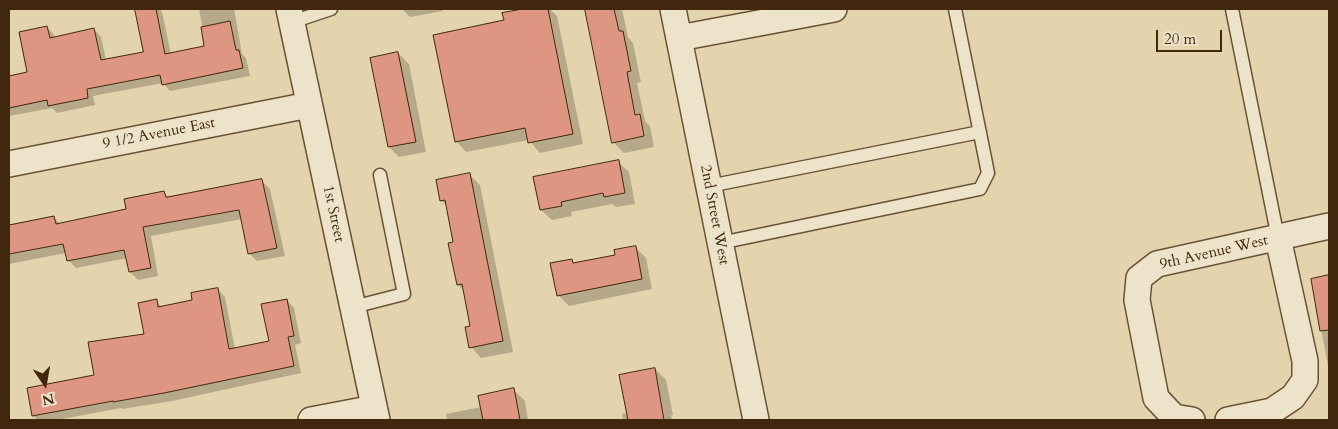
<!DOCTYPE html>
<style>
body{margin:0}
#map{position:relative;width:1338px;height:429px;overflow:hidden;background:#e3d4ad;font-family:Cardo,serif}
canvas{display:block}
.frame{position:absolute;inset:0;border:10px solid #41270e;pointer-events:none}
.north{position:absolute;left:20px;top:359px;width:50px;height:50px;-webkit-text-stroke:4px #ede3ca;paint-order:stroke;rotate:168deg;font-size:14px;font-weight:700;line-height:20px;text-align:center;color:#41270e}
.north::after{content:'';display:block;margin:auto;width:18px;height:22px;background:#41270e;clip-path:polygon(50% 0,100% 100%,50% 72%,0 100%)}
.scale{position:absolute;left:1156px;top:30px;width:66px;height:22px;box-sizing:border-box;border:2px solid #41270e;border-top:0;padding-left:6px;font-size:15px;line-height:18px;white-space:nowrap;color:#41270e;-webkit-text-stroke:4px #ede3ca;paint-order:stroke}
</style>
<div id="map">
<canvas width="1338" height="429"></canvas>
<div class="frame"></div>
<div class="north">N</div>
<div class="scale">20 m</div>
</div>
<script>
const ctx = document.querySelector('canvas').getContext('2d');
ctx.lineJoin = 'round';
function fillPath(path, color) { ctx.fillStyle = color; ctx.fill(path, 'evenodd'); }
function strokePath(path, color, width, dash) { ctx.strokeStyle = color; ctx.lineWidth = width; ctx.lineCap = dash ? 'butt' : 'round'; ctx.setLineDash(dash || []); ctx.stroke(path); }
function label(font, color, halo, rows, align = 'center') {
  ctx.font = font + ' Cardo,serif'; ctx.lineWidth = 4; ctx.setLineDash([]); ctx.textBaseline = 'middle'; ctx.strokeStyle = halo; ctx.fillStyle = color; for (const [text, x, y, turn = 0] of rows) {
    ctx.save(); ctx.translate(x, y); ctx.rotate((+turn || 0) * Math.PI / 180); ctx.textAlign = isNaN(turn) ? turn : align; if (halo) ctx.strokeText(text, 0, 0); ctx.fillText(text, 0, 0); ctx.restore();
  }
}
fillPath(new Path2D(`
 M 136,9 L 159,9 L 162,12 L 171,54 L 206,47 L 199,9 L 234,9 L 242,54 L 246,58 L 250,76 L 170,91 L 163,83 L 93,96 L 95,105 L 57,113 L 52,108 L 9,116 L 9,77 L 29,73 L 47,27 L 54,35 L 55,38 L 94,29 L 101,37 L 106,60 L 145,53 Z
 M 402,9 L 442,9 L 443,11 L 410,17 Z
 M 530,9 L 550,9 L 557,16 L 583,144 L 540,153 L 529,140 L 466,152 L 456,141 L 505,21 L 504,14 Z
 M 586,9 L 622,9 L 628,37 L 633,43 L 641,82 L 637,83 L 645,121 L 650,126 L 654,147 L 624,153 L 613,142 Z
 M 398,53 L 409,64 L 426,152 L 399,157 L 389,147 Z
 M 618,162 L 629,172 L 635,204 L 616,207 L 612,204 L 571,212 L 572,216 L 552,220 L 541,210 Z
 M 469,174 L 480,185 L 513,352 L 481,358 L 471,347 L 471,327 L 464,291 L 458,285 L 455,243 L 447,206 L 441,200 Z
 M 262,181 L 270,189 L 285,256 L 257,261 L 249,253 L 242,219 L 151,236 L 158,276 L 138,280 L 130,272 L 127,258 L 76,268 L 68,260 L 66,253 L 9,264 L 9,226 L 54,217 L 60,224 L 128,210 L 164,193 L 169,198 Z
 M 636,248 L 646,258 L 652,289 L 569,306 L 558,295 L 572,260 L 575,264 L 617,256 Z
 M 1329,277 L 1329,371 L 1312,280 Z
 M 217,289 L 225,297 L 235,349 L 270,342 L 287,300 L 294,308 L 301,343 L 295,345 L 301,373 L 172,401 L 122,409 L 121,408 L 57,420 L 38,420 L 33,416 L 95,376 L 145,335 L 156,301 L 162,307 L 194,301 Z
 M 655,369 L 666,380 L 673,415 L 671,415 L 672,420 L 623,420 L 622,414 L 627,413 Z
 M 514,390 L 525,401 L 528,420 L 447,420 L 446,414 L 481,407 Z`), '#0003');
const building = new Path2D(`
 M 135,9 L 156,9 L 165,54 L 204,46 L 201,27 L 230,21 L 236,50 L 239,50 L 243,68 L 162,85 L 160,75 L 87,89 L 88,98 L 48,106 L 47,100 L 9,108 L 9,76 L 27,72 L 19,32 L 47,26 L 50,38 L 94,28 L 101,60 L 143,52 Z
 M 523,9 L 548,9 L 573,134 L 528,143 L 525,128 L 455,142 L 433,35 L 504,20 L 502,13 Z
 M 585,9 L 614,9 L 619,31 L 623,31 L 631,71 L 627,72 L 635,115 L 640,114 L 644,136 L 612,143 Z
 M 398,52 L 416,142 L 388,147 L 370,58 Z
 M 619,160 L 625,193 L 604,197 L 603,193 L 561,202 L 562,206 L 540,210 L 533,177 Z
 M 470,173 L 503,341 L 469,348 L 465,327 L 470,326 L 462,284 L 457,285 L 448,243 L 453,242 L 445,200 L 440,201 L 436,180 Z
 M 262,179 L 277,248 L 248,254 L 239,210 L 143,227 L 151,268 L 129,272 L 124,250 L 67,261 L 63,244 L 9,254 L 9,225 L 54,216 L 56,224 L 126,209 L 124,199 L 164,191 L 166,197 Z
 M 636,246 L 642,279 L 557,296 L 550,263 L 572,259 L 573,263 L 615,255 L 614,250 Z
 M 1329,275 L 1329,330 L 1320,331 L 1311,279 Z
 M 218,288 L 229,349 L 269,341 L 261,304 L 287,299 L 294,336 L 288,337 L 294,366 L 164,393 L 113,402 L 113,401 L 32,416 L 27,388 L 94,375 L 88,342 L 144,334 L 138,303 L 157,299 L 158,307 L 192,300 L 191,293 Z
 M 655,368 L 664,420 L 628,420 L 619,375 Z
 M 514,388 L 520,420 L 483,420 L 478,396 Z`);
fillPath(building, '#de9582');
strokePath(building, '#41270e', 1);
const lane = new Path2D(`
 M 1232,9 L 1278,238
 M 292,22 L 331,9
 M 709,186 L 980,132
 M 720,243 L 980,189 L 988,173 L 955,9
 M 353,307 L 404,294 L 380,175`);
const street = new Path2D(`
 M 289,9 L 377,420
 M 673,9 L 756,420
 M 679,38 L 834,9
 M 9,164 L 309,105
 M 311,420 L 374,408
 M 1192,420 L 1174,417 L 1156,398 L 1137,300 L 1139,278 L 1157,264 L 1329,226
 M 1228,420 L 1272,411 L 1293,397 L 1305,380 L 1305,361 L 1278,238`);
strokePath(lane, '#6a5236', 15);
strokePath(street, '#6a5236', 28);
strokePath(lane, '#ede3ca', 12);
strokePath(street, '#ede3ca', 25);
label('15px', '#41270e', '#ede3ca', [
 ["9 1/2 Avenue East",159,134,-11],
 ["1st Street",333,214,78],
 ["2nd Street West",714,215,79],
 ["9th Avenue West",1214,253,-13]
]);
</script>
